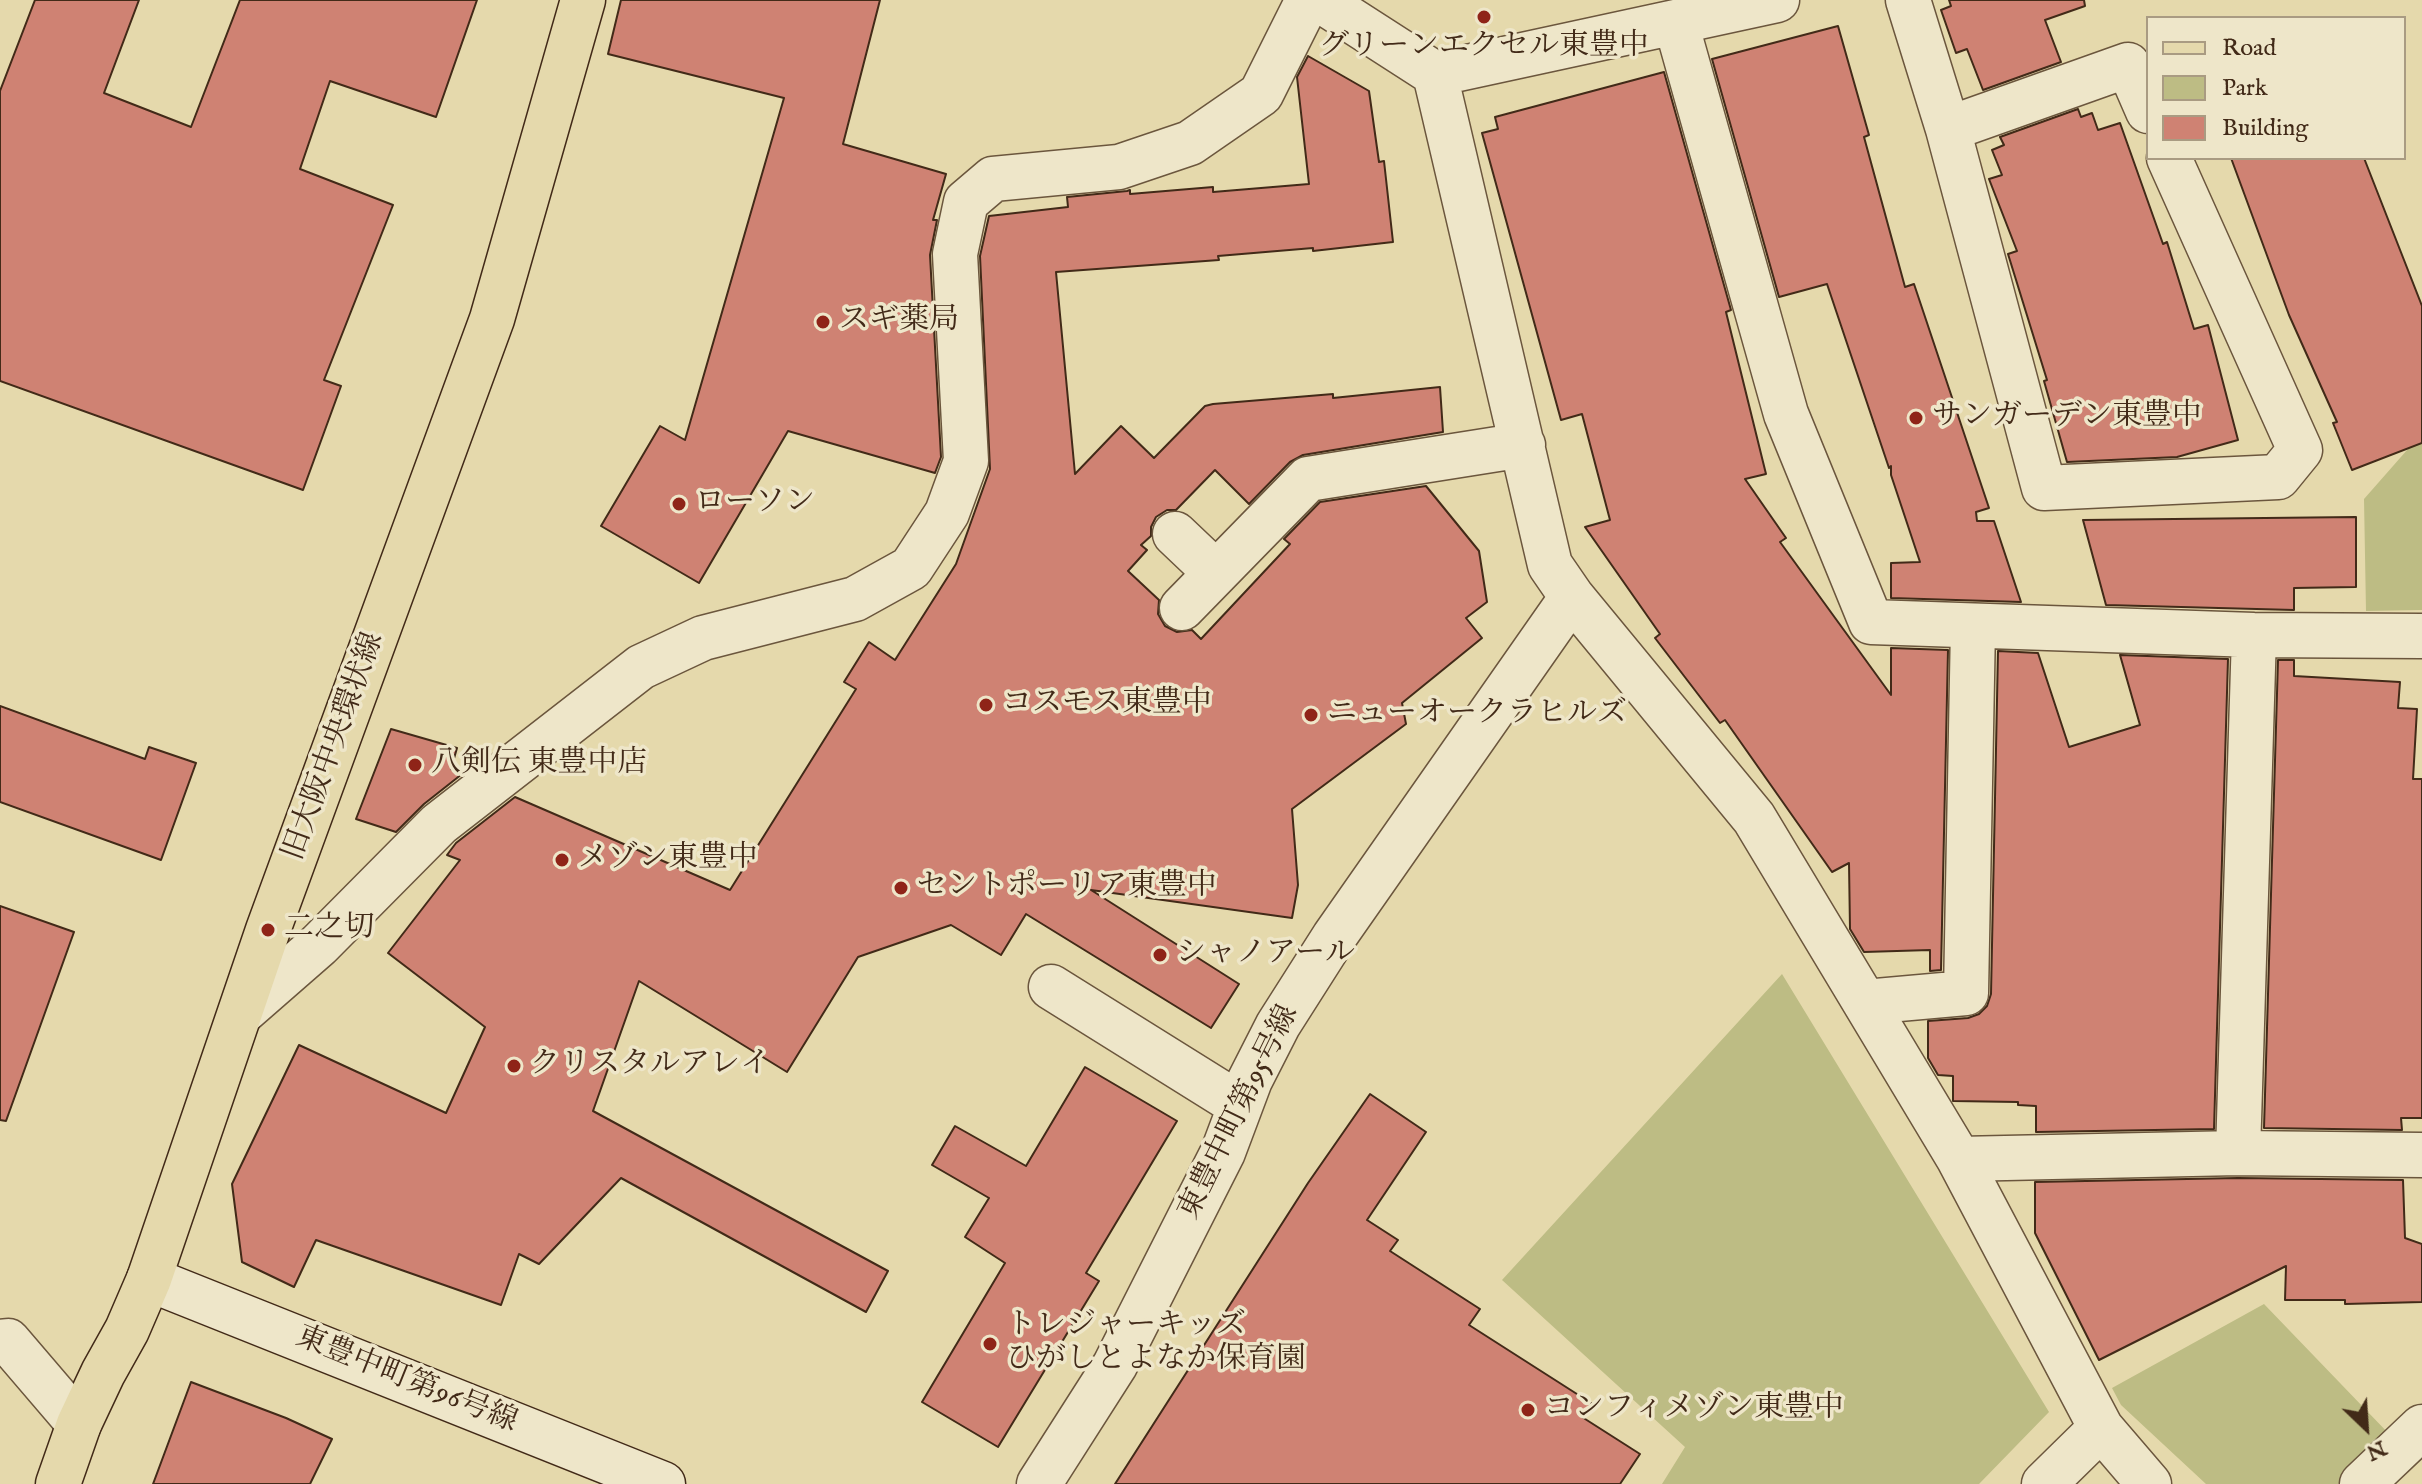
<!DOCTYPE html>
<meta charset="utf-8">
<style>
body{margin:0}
#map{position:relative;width:2422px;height:1484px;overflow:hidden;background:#e5d9ac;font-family:"IM FELL English",serif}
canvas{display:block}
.legend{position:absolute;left:2146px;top:16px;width:260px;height:144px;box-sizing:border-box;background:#eee6c9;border:2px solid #a99b82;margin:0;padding:10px 14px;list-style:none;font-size:24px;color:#422a18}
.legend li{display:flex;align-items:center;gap:16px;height:40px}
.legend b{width:40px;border:2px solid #a99b82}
.north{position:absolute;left:2326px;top:1388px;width:80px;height:80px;-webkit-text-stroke:6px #eee6c9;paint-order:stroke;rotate:155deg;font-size:22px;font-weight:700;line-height:32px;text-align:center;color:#422a18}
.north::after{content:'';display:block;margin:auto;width:28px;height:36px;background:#422a18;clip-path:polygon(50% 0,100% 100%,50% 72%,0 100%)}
</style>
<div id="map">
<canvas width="2422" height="1484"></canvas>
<ul class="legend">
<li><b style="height:10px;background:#e5d9ac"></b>Road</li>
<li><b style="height:22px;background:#bdbc84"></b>Park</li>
<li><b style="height:22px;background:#cf8273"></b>Building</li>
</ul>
<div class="north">N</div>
</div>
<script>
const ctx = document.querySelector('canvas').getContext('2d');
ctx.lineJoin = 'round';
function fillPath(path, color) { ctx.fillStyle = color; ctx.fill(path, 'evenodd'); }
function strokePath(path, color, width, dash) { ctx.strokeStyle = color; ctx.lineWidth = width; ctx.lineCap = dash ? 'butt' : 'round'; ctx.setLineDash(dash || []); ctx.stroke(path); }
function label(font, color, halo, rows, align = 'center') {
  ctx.font = font + ' "IM FELL English","Noto Serif JP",serif'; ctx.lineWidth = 7; ctx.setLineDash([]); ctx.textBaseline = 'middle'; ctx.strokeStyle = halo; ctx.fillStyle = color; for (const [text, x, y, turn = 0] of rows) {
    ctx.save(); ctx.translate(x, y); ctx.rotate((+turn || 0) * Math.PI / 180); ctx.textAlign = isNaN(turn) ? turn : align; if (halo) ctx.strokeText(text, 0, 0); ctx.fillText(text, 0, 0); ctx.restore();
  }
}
fillPath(new Path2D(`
 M 2422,433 L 2422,610 L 2366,611 L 2364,499 Z
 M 1782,974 L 2049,1412 L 1979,1484 L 1662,1484 L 1685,1447 L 1502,1280 Z
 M 2264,1304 L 2391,1436 L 2338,1484 L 2206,1484 L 2121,1405 L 2112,1388 Z`), '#bdbc84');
const building = new Path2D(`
 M 35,0 L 139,0 L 104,93 L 191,127 L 240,0 L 477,0 L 436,117 L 330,81 L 300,169 L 393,205 L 324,380 L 341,386 L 303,490 L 0,381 L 0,91 Z
 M 621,0 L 880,0 L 843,144 L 946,174 L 933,220 L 937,220 L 930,255 L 941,457 L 935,473 L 788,431 L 699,583 L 601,526 L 660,426 L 685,440 L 784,98 L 608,54 Z
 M 1949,0 L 2084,0 L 2085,6 L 2045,20 L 2061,62 L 1983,90 L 1967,49 L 1956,53 L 1941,10 L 1951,6 Z
 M 1838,26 L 1869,135 L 1864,137 L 1905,287 L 1914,284 L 1989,508 L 1976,512 L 1977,521 L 1994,521 L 2021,602 L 1891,598 L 1891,563 L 1920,562 L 1891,475 L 1891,466 L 1889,468 L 1827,284 L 1779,297 L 1712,59 Z
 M 1308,56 L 1369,91 L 1379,162 L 1384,161 L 1393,242 L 1313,251 L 1313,248 L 1218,256 L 1219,260 L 1056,272 L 1075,474 L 1121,426 L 1154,458 L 1205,406 L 1213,404 L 1333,394 L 1333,398 L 1440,387 L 1443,432 L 1303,455 L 1290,462 L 1249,504 L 1215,470 L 1176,510 L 1167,510 L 1156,517 L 1151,527 L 1151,536 L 1141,545 L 1147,550 L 1128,571 L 1159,600 L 1158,614 L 1165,626 L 1177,632 L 1192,630 L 1201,639 L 1290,544 L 1284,539 L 1320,502 L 1426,486 L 1479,551 L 1487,602 L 1466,618 L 1482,638 L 1402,703 L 1406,724 L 1292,809 L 1298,885 L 1292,918 L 1091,890 L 1239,984 L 1211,1028 L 1026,914 L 1001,955 L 951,925 L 858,957 L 787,1072 L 639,981 L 593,1111 L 888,1271 L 866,1312 L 621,1178 L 539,1264 L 519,1254 L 501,1305 L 316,1240 L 294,1287 L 242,1262 L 232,1184 L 299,1045 L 446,1113 L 485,1027 L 388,953 L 460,860 L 447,855 L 456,843 L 515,797 L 730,890 L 856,689 L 844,682 L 869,642 L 895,660 L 956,564 L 990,469 L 980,256 L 989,216 L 1068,207 L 1067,197 L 1127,191 L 1130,190 L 1130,194 L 1213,187 L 1213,192 L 1309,184 L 1297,77 Z
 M 1664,72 L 1731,310 L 1726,312 L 1766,474 L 1745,479 L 1786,538 L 1780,542 L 1891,695 L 1891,648 L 1948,650 L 1941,970 L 1930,971 L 1930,950 L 1864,952 L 1850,929 L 1849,863 L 1832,872 L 1725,720 L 1720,723 L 1655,638 L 1660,634 L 1585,527 L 1610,520 L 1582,414 L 1561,420 L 1482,133 L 1498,129 L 1495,117 Z
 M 2078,109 L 2081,117 L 2092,113 L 2098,130 L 2120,123 L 2163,244 L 2167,242 L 2194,329 L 2208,325 L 2238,440 L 2177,457 L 2067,462 L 2044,381 L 2047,380 L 2008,254 L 2017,251 L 1989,179 L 2002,175 L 1992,150 L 2004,145 L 2000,137 Z
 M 2231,158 L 2364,158 L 2422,306 L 2422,443 L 2352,470 L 2333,423 L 2337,422 L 2289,315 Z
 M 2356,517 L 2356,587 L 2294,588 L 2294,610 L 2106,605 L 2083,520 Z
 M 1998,651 L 2038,653 L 2069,747 L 2140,725 L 2120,655 L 2228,659 L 2214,1129 L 2036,1132 L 2036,1106 L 2018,1105 L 2018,1102 L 1953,1101 L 1953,1076 L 1938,1075 L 1928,1058 L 1928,1021 L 1968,1018 L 1979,1014 L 1987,1006 L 1991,994 Z
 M 2278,660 L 2294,660 L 2294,676 L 2400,682 L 2398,708 L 2417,709 L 2413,779 L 2422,779 L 2422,1118 L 2401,1118 L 2402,1130 L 2264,1128 Z
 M 0,706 L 145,759 L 149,747 L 196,763 L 161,860 L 0,802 Z
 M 391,729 L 457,748 L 451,769 L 462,774 L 424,804 L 396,832 L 356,819 Z
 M 0,906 L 74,932 L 6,1121 L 0,1120 Z
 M 1085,1067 L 1177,1121 L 1086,1273 L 1099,1281 L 998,1447 L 922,1402 L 1005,1263 L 965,1237 L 989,1198 L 932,1165 L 955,1126 L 1026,1166 Z
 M 1370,1094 L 1426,1132 L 1367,1220 L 1398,1240 L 1390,1251 L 1480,1309 L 1469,1325 L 1591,1403 L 1582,1417 L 1640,1454 L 1620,1484 L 1115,1484 L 1308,1183 Z
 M 2238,1178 L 2403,1180 L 2405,1238 L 2422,1244 L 2422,1302 L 2345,1304 L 2345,1300 L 2285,1300 L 2286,1266 L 2099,1360 L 2035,1233 L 2035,1182 Z
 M 191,1382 L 286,1418 L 332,1439 L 310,1484 L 153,1484 Z`);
fillPath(building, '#cf8273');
strokePath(building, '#422a18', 2);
const street = new Path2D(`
 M 1320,0 L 1435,74 L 1777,0
 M 1908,0 L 1948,129 L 2044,488 L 2278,477 L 2300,450 L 2169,158
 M 1676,23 L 1786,414 L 1871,622 L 2254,635 L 2422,636
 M 1435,74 L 1550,565 L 1572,597 L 1754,818 L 1959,1159 L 2101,1428 L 2149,1484
 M 1948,129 L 2128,65 L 2148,111
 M 1175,534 L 1215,572
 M 1182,608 L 1308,479 L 1523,445
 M 1051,987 L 1240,1105
 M 1865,1002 L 1966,993 L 1973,626
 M 240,1014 L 319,945 L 439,824 L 641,667 L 703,638 L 855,599 L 911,568 L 947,513 L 966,461 L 955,254 L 966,202 L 993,179 L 1119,167 L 1190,143 L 1261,94 L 1308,0
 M 2238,1153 L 2254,635
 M 1959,1159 L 2238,1153 L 2422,1155
 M 0,1342 L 8,1341 L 79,1424
 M 1039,1484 L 1115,1365 L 1223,1152 L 1250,1080 L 1278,1025 L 1334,937 L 1572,597
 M 2044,1484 L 2101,1428
 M 2362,1484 L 2422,1427`);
const secondary = new Path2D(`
 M 149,1279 L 663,1484`);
const primary = new Path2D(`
 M 58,1484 L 79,1424 L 103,1373 L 127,1330 L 149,1279 L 268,930 L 492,319 L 583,0`);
strokePath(street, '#6b563d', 47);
strokePath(secondary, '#422a18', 47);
strokePath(primary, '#422a18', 47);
strokePath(street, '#eee6c9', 44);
strokePath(secondary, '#eee6c9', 44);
strokePath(primary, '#e5d9ac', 44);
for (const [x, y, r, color] of [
 [1484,17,8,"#8f2418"],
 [823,322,8,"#8f2418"],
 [1916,418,8,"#8f2418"],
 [679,504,8,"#8f2418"],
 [986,705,8,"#8f2418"],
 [1311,715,8,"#8f2418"],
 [415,765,8,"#8f2418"],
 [562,860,8,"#8f2418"],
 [901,888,8,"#8f2418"],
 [268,930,8,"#8f2418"],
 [1160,955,8,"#8f2418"],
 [514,1066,8,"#8f2418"],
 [990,1344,8,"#8f2418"],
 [1528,1410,8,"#8f2418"]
]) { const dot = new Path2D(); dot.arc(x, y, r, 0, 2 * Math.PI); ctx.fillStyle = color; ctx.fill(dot); strokePath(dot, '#eee6c9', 3); }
label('30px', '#422a18', '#eee6c9', [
 ["グリーンエクセル東豊中",1484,48,"center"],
 ["スギ薬局",839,322],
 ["サンガーデン東豊中",1932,418],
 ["ローソン",695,504],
 ["コスモス東豊中",1002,705],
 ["ニューオークラヒルズ",1327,715],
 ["八剣伝 東豊中店",431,765],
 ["メゾン東豊中",578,860],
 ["セントポーリア東豊中",917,888],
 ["二之切",284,930],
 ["シャノアール",1176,955],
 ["クリスタルアレイ",530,1066],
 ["トレジャーキッズ",1006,1327],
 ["ひがしとよなか保育園",1006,1361],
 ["コンフィメゾン東豊中",1544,1410]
], 'left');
label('30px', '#422a18', '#eee6c9', [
 ["旧大阪中央環状線",335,747,-70],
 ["東豊中町第95号線",1240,1113,-64],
 ["東豊中町第96号線",406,1381,22]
]);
</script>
